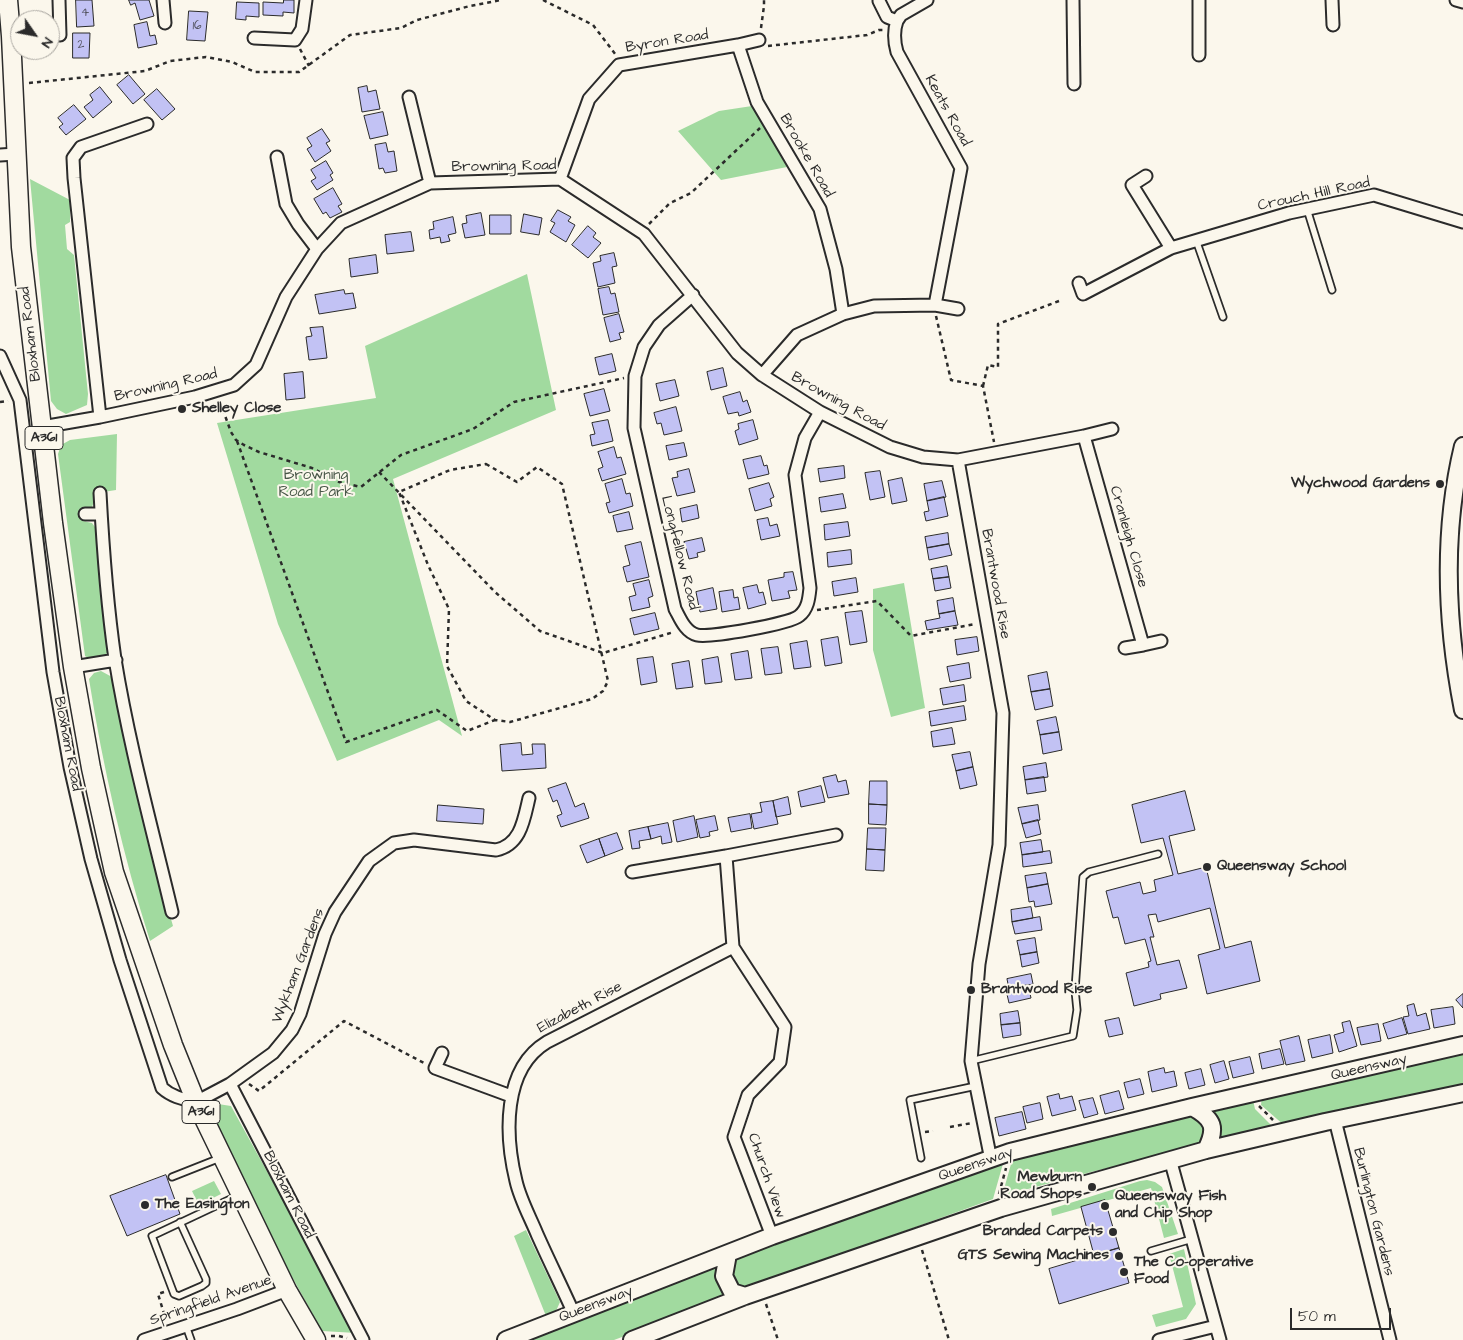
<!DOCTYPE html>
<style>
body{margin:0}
#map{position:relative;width:1463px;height:1340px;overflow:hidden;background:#fbf7ec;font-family:"Architects Daughter",sans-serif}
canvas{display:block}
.north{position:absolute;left:10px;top:10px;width:50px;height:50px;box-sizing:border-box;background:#fbf7ec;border:1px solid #a8a59f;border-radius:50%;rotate:123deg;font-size:14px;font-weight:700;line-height:20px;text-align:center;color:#2b2b2b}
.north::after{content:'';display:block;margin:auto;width:18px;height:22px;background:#2b2b2b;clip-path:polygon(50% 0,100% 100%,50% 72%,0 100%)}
.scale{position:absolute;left:1290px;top:1308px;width:101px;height:22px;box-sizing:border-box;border:2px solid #2b2b2b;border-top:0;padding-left:6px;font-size:15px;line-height:18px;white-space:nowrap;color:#2b2b2b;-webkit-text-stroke:4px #fbf7ec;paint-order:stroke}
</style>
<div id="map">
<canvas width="1463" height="1340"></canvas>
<div class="north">N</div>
<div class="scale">50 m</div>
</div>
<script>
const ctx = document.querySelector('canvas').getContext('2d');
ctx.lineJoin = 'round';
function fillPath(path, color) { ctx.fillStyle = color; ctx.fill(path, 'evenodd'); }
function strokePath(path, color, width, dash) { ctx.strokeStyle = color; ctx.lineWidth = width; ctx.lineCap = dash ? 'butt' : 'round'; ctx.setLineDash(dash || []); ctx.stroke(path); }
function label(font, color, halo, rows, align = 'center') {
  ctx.font = font + ' "Architects Daughter",sans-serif'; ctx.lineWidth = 4; ctx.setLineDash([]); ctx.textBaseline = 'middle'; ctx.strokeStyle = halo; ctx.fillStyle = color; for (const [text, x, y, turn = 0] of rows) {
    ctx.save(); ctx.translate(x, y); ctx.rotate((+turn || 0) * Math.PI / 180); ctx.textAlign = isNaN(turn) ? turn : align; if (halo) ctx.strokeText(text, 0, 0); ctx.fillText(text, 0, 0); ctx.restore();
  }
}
fillPath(new Path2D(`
 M 752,106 L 787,167 L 721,180 L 678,131 L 719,111 Z
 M 30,179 L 70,200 L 70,222 L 65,225 L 67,249 L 74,255 L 88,394 L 87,405 L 66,414 L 57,409 L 51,401 Z
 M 527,274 L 556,410 L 393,479 L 462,736 L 439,720 L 337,761 L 278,624 L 217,423 L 376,398 L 365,346 Z
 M 117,434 L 116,490 L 97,493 L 92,507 L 82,510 L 83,521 L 92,523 L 98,531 L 108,652 L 100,660 L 91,660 L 85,656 L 58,454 L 61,445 L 70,440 Z
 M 904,583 L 925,708 L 891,717 L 873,650 L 873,589 Z
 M 101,671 L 112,677 L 139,807 L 173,926 L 150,941 C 123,855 103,768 89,679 L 94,673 Z
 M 1463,1049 L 1463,1087 L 1285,1126 L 1261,1105 L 1262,1096 Z
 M 1253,1100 L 1255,1109 L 1274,1128 L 1215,1143 L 1209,1108 Z
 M 218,1104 L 231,1106 L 356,1333 L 322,1331 L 286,1266 L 211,1113 Z
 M 1190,1113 L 1200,1117 L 1207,1135 L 1199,1146 L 1091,1172 L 1002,1196 L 1013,1157 Z
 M 1004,1160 L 993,1199 L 750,1287 L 735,1286 L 730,1276 L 735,1258 Z
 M 1147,1180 L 1155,1182 L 1162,1187 L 1178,1234 L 1164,1238 L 1151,1188 L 1052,1216 L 1051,1209 L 1140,1181 Z
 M 214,1181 L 221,1194 L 199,1205 L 192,1191 Z
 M 526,1230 L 560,1302 L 556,1311 L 546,1316 L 514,1236 Z
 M 1184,1249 L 1196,1304 L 1186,1319 L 1156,1327 L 1152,1315 L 1183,1307 L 1169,1254 Z
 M 717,1265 C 715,1284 726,1287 726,1298 L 614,1340 L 518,1340 Z`), '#a1da9f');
const building = new Path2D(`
 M 76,0 L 92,0 L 94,26 L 77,27 Z
 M 129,0 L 149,0 L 154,16 L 140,20 L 135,3 L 131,5 Z
 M 284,0 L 294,0 L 294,13 L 283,12 L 283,16 L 263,15 L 263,2 L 283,3 Z
 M 237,2 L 259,3 L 259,17 L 246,16 L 246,20 L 236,19 Z
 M 189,11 L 208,12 L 205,41 L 187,40 Z
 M 147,22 L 150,36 L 155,35 L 157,44 L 138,48 L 134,25 Z
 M 73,33 L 90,33 L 89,58 L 73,58 Z
 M 129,75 L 145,94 L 133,104 L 117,85 Z
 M 367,86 L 368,92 L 376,90 L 380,109 L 362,112 L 358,88 Z
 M 100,87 L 112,102 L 93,118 L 84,107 L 93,100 L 90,95 Z
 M 157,89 L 175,109 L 162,120 L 144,100 Z
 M 74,105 L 86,119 L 66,135 L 59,127 L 63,124 L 58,118 Z
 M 383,112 L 388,135 L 370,139 L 364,116 Z
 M 322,129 L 330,141 L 326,143 L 331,151 L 315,162 L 307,149 L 312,146 L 307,138 Z
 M 386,143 L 388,152 L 394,151 L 397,171 L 385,173 L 383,168 L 379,169 L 375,145 Z
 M 326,161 L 333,173 L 330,175 L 333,180 L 317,190 L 311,181 L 316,178 L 311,170 Z
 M 333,188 L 342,204 L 338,206 L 342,212 L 330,218 L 326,212 L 323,214 L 314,199 Z
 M 558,210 L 571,217 L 568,221 L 575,225 L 566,242 L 550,232 L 555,223 L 551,221 Z
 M 481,213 L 485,235 L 465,238 L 462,224 L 467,223 L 466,216 Z
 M 524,214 L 542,218 L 539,235 L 521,232 Z
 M 490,215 L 511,215 L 511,234 L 490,234 Z
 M 453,217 L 456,233 L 448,235 L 450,241 L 441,243 L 440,237 L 430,239 L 429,230 L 434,229 L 433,222 Z
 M 588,226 L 596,233 L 593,237 L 601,243 L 588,258 L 572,245 Z
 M 411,232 L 414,251 L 387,254 L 385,235 Z
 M 614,253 L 617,266 L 612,267 L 615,283 L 598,287 L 593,263 L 601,261 L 600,256 Z
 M 376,255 L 378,273 L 351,277 L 349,259 Z
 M 609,287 L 611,294 L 615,293 L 619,312 L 603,315 L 598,289 Z
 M 344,290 L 345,294 L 353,293 L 356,308 L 319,314 L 315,295 Z
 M 619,314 L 624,332 L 619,333 L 621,339 L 610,342 L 604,318 Z
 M 323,327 L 327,358 L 309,360 L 306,337 L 312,336 L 310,328 Z
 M 612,354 L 616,371 L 599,375 L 595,358 Z
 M 723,368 L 727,386 L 711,390 L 707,372 Z
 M 303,372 L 305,398 L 286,400 L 284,374 Z
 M 675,380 L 679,396 L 660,401 L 656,384 Z
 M 604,389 L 610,411 L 590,416 L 584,394 Z
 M 740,392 L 743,402 L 747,400 L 751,412 L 739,416 L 738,412 L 728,414 L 723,397 Z
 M 676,407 L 682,431 L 664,435 L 661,423 L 657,424 L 654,413 Z
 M 608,420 L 613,441 L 592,446 L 590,435 L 595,434 L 592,423 Z
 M 753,420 L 758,439 L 739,445 L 735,431 L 739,429 L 738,424 Z
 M 684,443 L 687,456 L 669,460 L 666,446 Z
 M 614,447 L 617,458 L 621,457 L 626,474 L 602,481 L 598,469 L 603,467 L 598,452 Z
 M 761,456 L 764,466 L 767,465 L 769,474 L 748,479 L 743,460 Z
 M 844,466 L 845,478 L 820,482 L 818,469 Z
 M 689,469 L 695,492 L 677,496 L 672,478 L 678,477 L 677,472 Z
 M 880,471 L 885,497 L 870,500 L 865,473 Z
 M 902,478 L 907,501 L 892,504 L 888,481 Z
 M 622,479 L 626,494 L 630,493 L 633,506 L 609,513 L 606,503 L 610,502 L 605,484 Z
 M 942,481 L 946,497 L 927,501 L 924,484 Z
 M 769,483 L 774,497 L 770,499 L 772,506 L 755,511 L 749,489 Z
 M 843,494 L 846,508 L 821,512 L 819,498 Z
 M 944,497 L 948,516 L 926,521 L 924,512 L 929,511 L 927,501 Z
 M 697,505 L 699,518 L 682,522 L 680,509 Z
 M 629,512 L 633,529 L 617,532 L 613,516 Z
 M 768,518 L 770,526 L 777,524 L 780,536 L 761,540 L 757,520 Z
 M 848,522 L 850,536 L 825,540 L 824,525 Z
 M 948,533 L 949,544 L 927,548 L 925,537 Z
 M 702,538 L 705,551 L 697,553 L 698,557 L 689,559 L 684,542 Z
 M 641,542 L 649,577 L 627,582 L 623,567 L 630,565 L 625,546 Z
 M 949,544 L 952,555 L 929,560 L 927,548 Z
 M 851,550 L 852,564 L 828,567 L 827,553 Z
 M 947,566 L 949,577 L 933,579 L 931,569 Z
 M 793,572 L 797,590 L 788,591 L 790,598 L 772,601 L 768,580 L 784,577 L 784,573 Z
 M 949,577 L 951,588 L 935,591 L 933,579 Z
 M 856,578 L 858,592 L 834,596 L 832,582 Z
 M 649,580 L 653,596 L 648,598 L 650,607 L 632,611 L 629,597 L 636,595 L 633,584 Z
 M 757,585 L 759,593 L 763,592 L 766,604 L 748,609 L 743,588 Z
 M 713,588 L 717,609 L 700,612 L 696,592 Z
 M 733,590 L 734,598 L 738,597 L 740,609 L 722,612 L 719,592 Z
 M 953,598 L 955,611 L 939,614 L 937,601 Z
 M 862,611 L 867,642 L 850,645 L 845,613 Z
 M 955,611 L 958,625 L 927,630 L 925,621 L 940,618 L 939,614 Z
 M 655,613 L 659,629 L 634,635 L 630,619 Z
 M 838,637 L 842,663 L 825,666 L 821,640 Z
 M 977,637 L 979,651 L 957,655 L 955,640 Z
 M 807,641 L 811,667 L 794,669 L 790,644 Z
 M 778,647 L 782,673 L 765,675 L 761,649 Z
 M 748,651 L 752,678 L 735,680 L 731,654 Z
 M 653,657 L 657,682 L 641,685 L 637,659 Z
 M 718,657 L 722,682 L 705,684 L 702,660 Z
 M 689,661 L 693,687 L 676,689 L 672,664 Z
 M 969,663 L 971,678 L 950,682 L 947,667 Z
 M 1047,672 L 1050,689 L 1031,692 L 1028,676 Z
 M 964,685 L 966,701 L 943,705 L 940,689 Z
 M 1050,689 L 1053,706 L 1035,710 L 1031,692 Z
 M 964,706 L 966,720 L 931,726 L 929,712 Z
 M 1056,717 L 1059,732 L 1040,735 L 1037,721 Z
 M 952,728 L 955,744 L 933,747 L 931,732 Z
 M 1059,732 L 1062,750 L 1043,754 L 1040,735 Z
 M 521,743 L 522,755 L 533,754 L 532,744 L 545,744 L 546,768 L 502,771 L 500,745 Z
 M 970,752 L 973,767 L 956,771 L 952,755 Z
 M 1046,763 L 1048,777 L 1025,780 L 1023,767 Z
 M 973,767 L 977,785 L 960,789 L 956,771 Z
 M 836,775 L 838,782 L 846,780 L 849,794 L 828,798 L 823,778 Z
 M 1044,777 L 1046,791 L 1027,794 L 1025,780 Z
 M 870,781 L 887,781 L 887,805 L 869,804 Z
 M 566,783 L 575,807 L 584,803 L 589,818 L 561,827 L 557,816 L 562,814 L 557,800 L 553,802 L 548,789 Z
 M 821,786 L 825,802 L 801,807 L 798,792 Z
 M 1185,791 L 1195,830 L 1169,836 L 1178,874 L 1206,867 L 1225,948 L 1251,941 L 1260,981 L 1207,994 L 1198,955 L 1220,949 L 1210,908 L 1158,922 L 1156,914 L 1148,915 L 1154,937 L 1150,937 L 1157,965 L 1179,960 L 1187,988 L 1160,994 L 1161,999 L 1134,1006 L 1126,973 L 1149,967 L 1148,962 L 1151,961 L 1145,939 L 1125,944 L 1118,917 L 1113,918 L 1106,891 L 1140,882 L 1143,894 L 1156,891 L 1154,880 L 1173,875 L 1163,838 L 1141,843 L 1132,805 Z
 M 788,797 L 791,814 L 776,817 L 773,801 Z
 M 773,801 L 778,824 L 754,829 L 751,814 L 762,812 L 760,803 Z
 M 869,804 L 887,805 L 886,825 L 869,824 Z
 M 438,805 L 484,809 L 483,824 L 437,821 Z
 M 1038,805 L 1040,820 L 1022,824 L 1018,808 Z
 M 750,814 L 752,828 L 731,832 L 728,818 Z
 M 694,816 L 698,837 L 677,842 L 673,821 Z
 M 715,816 L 718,830 L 709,832 L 710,836 L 700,838 L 696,820 Z
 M 1038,820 L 1041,834 L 1026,838 L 1022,824 Z
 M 668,823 L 672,842 L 662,844 L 661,836 L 651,839 L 648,827 Z
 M 648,827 L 651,839 L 639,841 L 640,848 L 632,849 L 629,831 Z
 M 868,828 L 886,828 L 885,850 L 867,849 Z
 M 617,833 L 623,849 L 605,856 L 599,839 Z
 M 599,839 L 605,856 L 587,863 L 580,846 Z
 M 1041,840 L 1043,852 L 1022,855 L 1020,843 Z
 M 867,849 L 885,850 L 884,871 L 866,870 Z
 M 1050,851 L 1052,863 L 1023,867 L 1022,855 Z
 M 1046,873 L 1048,884 L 1027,888 L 1025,876 Z
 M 1048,884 L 1052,904 L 1035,907 L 1034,901 L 1029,902 L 1027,888 Z
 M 1031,907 L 1033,918 L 1012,922 L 1011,910 Z
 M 1040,917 L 1042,930 L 1015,934 L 1012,922 Z
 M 1035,938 L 1037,952 L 1020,955 L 1017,941 Z
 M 1037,952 L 1039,963 L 1022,967 L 1020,955 Z
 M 1031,974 L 1033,984 L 1009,989 L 1007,979 Z
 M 1028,985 L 1031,998 L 1009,1003 L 1006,990 Z
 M 1463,994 L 1463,1008 L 1456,1000 Z
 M 1414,1004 L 1417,1016 L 1426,1013 L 1430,1029 L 1408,1034 L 1403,1017 L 1409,1016 L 1407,1006 Z
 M 1453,1007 L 1455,1024 L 1434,1028 L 1431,1010 Z
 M 1018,1011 L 1020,1023 L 1001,1025 L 1000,1014 Z
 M 1119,1018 L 1123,1034 L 1109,1037 L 1105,1021 Z
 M 1402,1018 L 1407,1034 L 1388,1039 L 1383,1024 Z
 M 1350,1021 L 1357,1046 L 1339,1052 L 1334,1035 L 1344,1032 L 1342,1023 Z
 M 1020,1023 L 1021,1035 L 1003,1038 L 1001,1025 Z
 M 1378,1024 L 1381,1041 L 1361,1045 L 1357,1028 Z
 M 1330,1035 L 1333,1053 L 1312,1058 L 1308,1040 Z
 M 1299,1036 L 1305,1061 L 1286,1065 L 1280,1041 Z
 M 1280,1049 L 1284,1064 L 1262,1069 L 1259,1054 Z
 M 1250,1057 L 1254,1073 L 1233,1078 L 1229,1062 Z
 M 1224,1061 L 1229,1079 L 1215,1083 L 1210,1065 Z
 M 1164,1068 L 1165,1073 L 1174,1071 L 1177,1086 L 1152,1092 L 1148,1072 Z
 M 1201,1069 L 1205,1085 L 1189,1089 L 1185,1073 Z
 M 1140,1079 L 1144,1094 L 1128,1098 L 1124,1083 Z
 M 1119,1091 L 1124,1109 L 1105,1114 L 1100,1096 Z
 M 1059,1094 L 1060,1099 L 1072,1096 L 1076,1110 L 1052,1116 L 1047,1097 Z
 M 1093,1098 L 1098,1114 L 1084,1118 L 1079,1101 Z
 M 1040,1103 L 1043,1119 L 1027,1123 L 1023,1107 Z
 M 1022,1112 L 1026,1129 L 999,1136 L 995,1118 Z
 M 166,1175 L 180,1214 L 127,1236 L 110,1196 Z
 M 1105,1200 L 1119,1248 L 1094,1255 L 1081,1207 Z
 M 1119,1248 L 1129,1283 L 1059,1304 L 1049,1269 Z`);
fillPath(building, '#c2c2f4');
strokePath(building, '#2b2b2b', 1);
const lane = new Path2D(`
 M 1307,209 L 1332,290
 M 1196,240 L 1223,317
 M 971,1061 L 1073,1036 L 1077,1010 L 1075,990 L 1083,877 L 1089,872 L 1158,854
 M 921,1158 L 910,1100 L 976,1086
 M 172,1177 L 220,1158
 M 180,1222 L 206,1279 L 206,1283 L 202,1286 L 179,1296 L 174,1294 L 152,1236 L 239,1195
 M 1151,1251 L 1192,1239
 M 186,1326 L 191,1340`);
const street = new Path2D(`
 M 59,0 L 60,35
 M 163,0 L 165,23
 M 1073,0 L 1074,84
 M 1199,0 L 1199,55
 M 1332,0 L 1333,25
 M 1456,0 L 1463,2
 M 879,1 L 887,17 L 897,21 C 893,32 894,41 897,52 L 961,168 L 935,305
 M 897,21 L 901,15 L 927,0
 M 254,38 L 295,40 L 302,29 L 306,0
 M 738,45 L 757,102 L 820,209 L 836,269 L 843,314
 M 409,97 L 430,183
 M 0,155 L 16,154
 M 277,157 L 286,204 L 298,224 L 317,249
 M 1146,176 L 1132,185 L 1171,248
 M 560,179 L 589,99 L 619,65 L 738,45 L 759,40
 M 1079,283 L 1083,294 L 1171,248 L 1289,213 L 1374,195 L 1463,222
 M 693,295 L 659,325 L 644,347 L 635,376 L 634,428 L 675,609 C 680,618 685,632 697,635 C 709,638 789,624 799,616 C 808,609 809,598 810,588 L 795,475 L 805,438 L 820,412
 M 0,356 L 20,400 L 53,672 L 70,767 L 91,859 L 120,960 L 162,1088 C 172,1097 183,1099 196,1102 L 230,1084 L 363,1340
 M 762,375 L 797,335 L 843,314 L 874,306 L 935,305 L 958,309
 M 100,417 L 74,178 L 73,158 L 81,147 L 147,124
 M 42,427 L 100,417 L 195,397 L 234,385 L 256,365 L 286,297 L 317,249 L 341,223 L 430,183 L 560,179 L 644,234 L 737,353 L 762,375 L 820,412 L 890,447 L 923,457 L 958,460 L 1084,436 L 1112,429
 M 1084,436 L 1143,645 L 1125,648
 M 958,460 L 1003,713 L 999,845 L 979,964 L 971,1061 L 991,1160
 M 100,493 C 103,549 107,604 115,659 C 129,745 152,828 172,912
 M 85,514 L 101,514
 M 1143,645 L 1161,641
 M 73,667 L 116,660
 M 632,872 L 726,856
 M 442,1053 L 435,1068 L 511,1096
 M 230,1084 L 273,1053 L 292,1030 L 300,1014 L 325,934 L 335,912 L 369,861 L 394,843 L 414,840 L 496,850 C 521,845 524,819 529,798
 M 1335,1120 L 1390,1340
 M 1170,1159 L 1220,1340
 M 772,1236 L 734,1137 L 748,1095 L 780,1062 L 785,1027 L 733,947 L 726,856 L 836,835
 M 574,1314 C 562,1287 549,1261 537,1234 C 530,1217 520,1199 516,1181 C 505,1136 502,1069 547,1042 L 733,947
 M 144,1340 L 237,1309 L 287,1290
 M 1159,1340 L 1216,1326`);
const secondary = new Path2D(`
 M 1463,446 C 1442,533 1446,623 1463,710
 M 1192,1107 C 1214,1119 1217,1128 1206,1150
 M 728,1254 L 724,1276 L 732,1292 L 745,1296
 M 506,1340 L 772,1236 L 1010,1152 L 1192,1107 L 1463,1045
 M 632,1340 L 745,1296 L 1001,1208 L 1206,1150 L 1325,1122 L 1463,1093`);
const primary = new Path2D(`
 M 8,0 L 11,36 L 21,247 L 53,523 L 73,667 L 91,768 L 114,872 L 173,1045 L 196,1102 L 287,1290 L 316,1340`);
strokePath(lane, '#2b2b2b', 9);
strokePath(street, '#2b2b2b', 15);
strokePath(secondary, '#2b2b2b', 20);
strokePath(primary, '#2b2b2b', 21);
strokePath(new Path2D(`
 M 543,0 L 593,25 L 616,55
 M 761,28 L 764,6 L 764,0
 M 768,46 L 867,35 L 879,30 L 883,30
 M 300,49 L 309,66
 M 29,83 L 145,71 L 170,61 L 206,57 L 232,62 L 255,72 L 299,72 L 350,35 L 401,28 L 417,20 L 470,6 L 501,0
 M 649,224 L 670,203 L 691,193 L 760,128
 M 936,316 L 951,380 L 983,386 L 994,442
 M 983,386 L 988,365 L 998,367 L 998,324 L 1059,301
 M 0,402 L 8,401
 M 220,402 L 231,432 L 236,440 L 244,445 L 259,452 L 312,468 L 339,482 L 361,487 L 401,455 L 473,429 L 514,402 L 624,378
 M 237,441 L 346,742 L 437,710 L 467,731 L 495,720
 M 486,464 L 517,482 L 537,467 L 562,484 L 608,681 L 603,691 L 592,699 L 510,722 L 495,720 L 466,701 L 447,666 L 449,609 L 428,565 L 399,492 L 450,470 Z
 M 379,472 L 495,592 L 540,631 L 603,653 L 674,632
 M 817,610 L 877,601 L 911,636 L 975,624
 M 249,1084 L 259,1091 L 344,1021 L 424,1063
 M 1259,1106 L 1273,1120
 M 950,1127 L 972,1123
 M 925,1132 L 933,1131
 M 999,1194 L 1006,1168
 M 922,1250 L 949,1340
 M 164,1292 L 158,1294 L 166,1320
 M 766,1304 L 778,1340
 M 331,1336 L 339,1336 L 347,1338`), '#2b2b2b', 2.5, [4, 4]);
strokePath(lane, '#fbf7ec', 5.5);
strokePath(street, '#fbf7ec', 11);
strokePath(secondary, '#fbf7ec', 16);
strokePath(primary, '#fbf7ec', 18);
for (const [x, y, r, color] of [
 [182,409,5,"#2b2b2b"],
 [1440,484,5,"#2b2b2b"],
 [1207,867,5,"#2b2b2b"],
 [971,990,5,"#2b2b2b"],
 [1092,1187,5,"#2b2b2b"],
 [145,1205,5,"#2b2b2b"],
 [1105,1206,5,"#2b2b2b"],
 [1113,1232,5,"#2b2b2b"],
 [1119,1256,5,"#2b2b2b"],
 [1124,1272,5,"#2b2b2b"]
]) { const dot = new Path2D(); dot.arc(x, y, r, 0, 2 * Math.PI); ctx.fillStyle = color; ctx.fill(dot); strokePath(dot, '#fbf7ec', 2); }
label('12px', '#51515d', null, [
 ["4",85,13],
 ["16",197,26],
 ["2",81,45]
]);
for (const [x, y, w] of [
 [44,438,38],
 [201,1112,38]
]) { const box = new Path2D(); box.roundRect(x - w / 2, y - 11.5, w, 23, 4); ctx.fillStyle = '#fbf7ec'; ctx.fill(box); strokePath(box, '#2b2b2b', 1); }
label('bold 14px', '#2b2b2b', null, [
 ["A361",44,438],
 ["A361",201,1112]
]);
label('15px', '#2b2b2b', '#fbf7ec', [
 ["Byron Road",667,42,-9],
 ["Keats Road",947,111,61],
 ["Brooke Road",806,156,60],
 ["Browning Road",504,167,-1],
 ["Crouch Hill Road",1314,195,-12],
 ["Bloxham Road",31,334,-97],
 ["Browning Road",166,386,-13],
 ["Browning Road",838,402,29],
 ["Cranleigh Close",1128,537,74],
 ["Longfellow Road",679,553,76],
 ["Brantwood Rise",995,584,80],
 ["Bloxham Road",67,744,79],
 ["Wykham Gardens",299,966,-69],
 ["Elizabeth Rise",580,1008,-28],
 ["Queensway",1369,1068,-13],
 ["Queensway",976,1165,-19],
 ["Church View",766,1176,71],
 ["Bloxham Road",288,1195,63],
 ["Burlington Gardens",1373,1212,76],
 ["Springfield Avenue",211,1301,-19],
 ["Queensway",596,1305,-21]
]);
label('bold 15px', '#2b2b2b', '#fbf7ec', [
 ["Shelley Close",192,409],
 ["Wychwood Gardens",1430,484,"right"],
 ["Queensway School",1217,867],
 ["Brantwood Rise",981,990],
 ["Mewburn",1082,1178,"right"],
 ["Road Shops",1082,1195,"right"],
 ["Queensway Fish",1115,1197],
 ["and Chip Shop",1115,1214],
 ["The Easington",155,1205],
 ["Branded Carpets",1103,1232,"right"],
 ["GTS Sewing Machines",1109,1256,"right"],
 ["The Co-operative",1134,1263],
 ["Food",1134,1280]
], 'left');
label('15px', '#485748', '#fbf7ec', [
 ["Browning",316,476],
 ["Road Park",316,493]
]);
</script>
